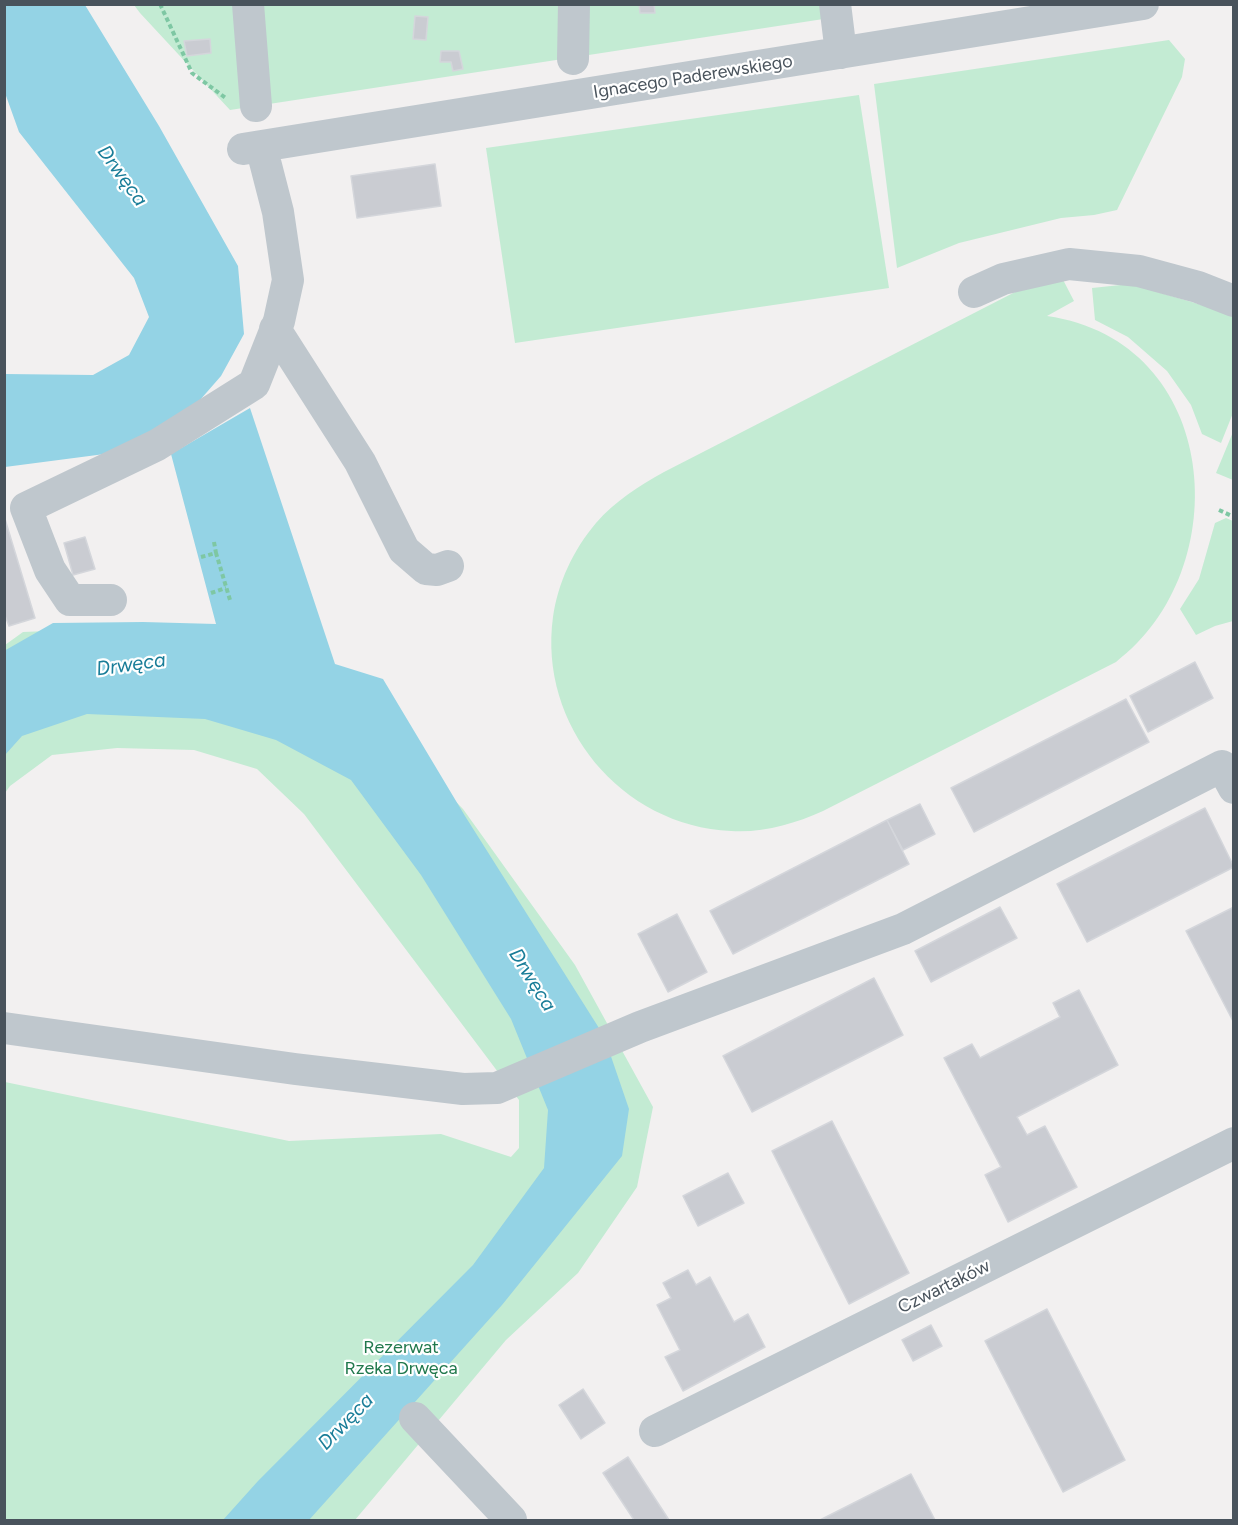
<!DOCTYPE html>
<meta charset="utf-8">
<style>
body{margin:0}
#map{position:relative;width:1238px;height:1525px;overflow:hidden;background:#f2f0f0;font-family:Figtree,sans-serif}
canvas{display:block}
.frame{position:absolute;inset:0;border:6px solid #49535c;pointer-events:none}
</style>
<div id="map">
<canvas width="1238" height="1525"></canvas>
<div class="frame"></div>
</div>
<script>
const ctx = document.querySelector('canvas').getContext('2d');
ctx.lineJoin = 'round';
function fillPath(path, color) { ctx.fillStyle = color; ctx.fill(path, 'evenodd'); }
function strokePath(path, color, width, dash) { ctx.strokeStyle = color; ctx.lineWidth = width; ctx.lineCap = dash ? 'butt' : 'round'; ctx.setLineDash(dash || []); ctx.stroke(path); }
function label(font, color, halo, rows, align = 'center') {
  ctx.font = font + ' Figtree,sans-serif'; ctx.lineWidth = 4.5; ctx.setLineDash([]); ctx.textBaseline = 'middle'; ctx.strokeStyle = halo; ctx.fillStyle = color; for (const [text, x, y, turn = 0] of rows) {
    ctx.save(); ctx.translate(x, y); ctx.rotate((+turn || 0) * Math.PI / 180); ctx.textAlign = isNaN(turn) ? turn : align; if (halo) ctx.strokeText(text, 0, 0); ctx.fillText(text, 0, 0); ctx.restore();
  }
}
fillPath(new Path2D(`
 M 841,4 L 830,18 L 230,110 L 140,13 L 134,5 Z
 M 1169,40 L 1185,59 L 1182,77 L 1117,210 L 1094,215 L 1061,218 L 959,243 L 897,268 L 874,84 Z
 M 859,95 L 889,288 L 515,343 L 486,148 Z
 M 1058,270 L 1074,301 L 1047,316 C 1222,341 1238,570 1116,662 L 823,811 C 794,824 763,833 731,831 C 621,826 538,725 553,617 C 558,583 573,550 596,523 C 615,501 639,486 664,472 Z
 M 1130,284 L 1233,314 L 1233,413 L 1221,443 L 1202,434 L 1191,405 L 1167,371 L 1128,337 L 1095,320 L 1092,288 Z
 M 1233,432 L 1234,480 L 1233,480 L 1216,473 Z
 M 1226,518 L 1233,521 L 1233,621 L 1215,626 L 1196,635 L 1180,609 L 1199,579 L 1215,523 Z
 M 194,625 L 358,701 L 463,809 L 575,965 L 653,1107 L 637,1187 L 578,1273 L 506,1340 L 355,1520 L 5,1520 L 5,1082 L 289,1141 L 441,1134 L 511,1157 L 519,1148 L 519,1100 L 304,814 L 257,769 L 194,750 L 117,748 L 52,755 L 10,786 L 5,793 L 5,645 L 23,632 Z`), '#c3ebd3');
fillPath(new Path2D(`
 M 5,5 L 85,5 L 159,126 L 238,266 L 244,334 L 221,376 L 193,408 L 120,452 L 5,467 L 5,374 L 93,375 L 129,355 L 149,317 L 134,278 L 19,132 L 5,93 Z
 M 250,408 L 335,664 L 383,679 L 465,816 L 604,1036 L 629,1109 L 622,1156 L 502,1305 L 309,1520 L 223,1520 L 258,1481 L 473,1265 L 544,1168 L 548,1110 L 511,1019 L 421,875 L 351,780 L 276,740 L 205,719 L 87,714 L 22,736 L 5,755 L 4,651 L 53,623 L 143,622 L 216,624 L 171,454 Z`), '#94d3e5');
const building = new Path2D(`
 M 639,4 L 654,4 L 655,13 L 640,13 Z
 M 415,16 L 428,17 L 426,40 L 413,39 Z
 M 210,39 L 211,53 L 187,56 L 184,41 Z
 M 441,51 L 459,51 L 463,69 L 453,71 L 451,62 L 440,62 Z
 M 435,164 L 441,206 L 357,218 L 351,176 Z
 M 5,519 L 35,618 L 9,626 L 4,613 Z
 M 85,537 L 95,569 L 73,575 L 64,543 Z
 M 1195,662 L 1213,698 L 1148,732 L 1130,696 Z
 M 1126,699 L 1149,742 L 974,832 L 951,788 Z
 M 920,804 L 935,834 L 903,850 L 887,820 Z
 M 1205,808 L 1234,867 L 1087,942 L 1057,884 Z
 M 887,820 L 909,864 L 733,954 L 710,911 Z
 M 1000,907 L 1017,938 L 931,982 L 915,951 Z
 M 1234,907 L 1234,1023 L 1186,931 Z
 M 677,914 L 707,972 L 668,992 L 638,934 Z
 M 874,978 L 903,1035 L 752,1112 L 723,1056 Z
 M 1079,990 L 1118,1065 L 1017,1117 L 1027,1135 L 1045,1126 L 1077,1187 L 1008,1222 L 985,1175 L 1001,1167 L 944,1058 L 972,1044 L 980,1058 L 1060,1017 L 1053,1003 Z
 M 832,1121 L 909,1273 L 849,1304 L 772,1151 Z
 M 728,1173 L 744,1203 L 698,1226 L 683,1196 Z
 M 688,1270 L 696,1285 L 710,1277 L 734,1322 L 748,1314 L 765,1347 L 683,1391 L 665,1357 L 680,1350 L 657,1305 L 671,1298 L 663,1283 Z
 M 1047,1309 L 1125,1460 L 1063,1492 L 985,1341 Z
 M 931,1325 L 942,1346 L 913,1361 L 902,1340 Z
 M 583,1389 L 605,1423 L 581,1439 L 559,1405 Z
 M 628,1457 L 669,1520 L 634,1520 L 603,1473 Z
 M 911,1474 L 935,1520 L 820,1520 Z`);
fillPath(building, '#caccd2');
strokePath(building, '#d4d6db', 1.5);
strokePath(new Path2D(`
 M 160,4 L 192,73 L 227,99
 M 1219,510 L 1234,517
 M 214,542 L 216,553
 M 201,557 L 216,553 L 230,600
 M 211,593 L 226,588`), '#7ec7a3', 4, [4.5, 3]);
strokePath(new Path2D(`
 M 248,4 L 256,106
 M 835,4 L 841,53
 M 573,59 L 574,4
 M 243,149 L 1143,4
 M 974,292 L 1003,279 L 1069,264 L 1139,271 L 1198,287 L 1234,301
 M 275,329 L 360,462 L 404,550 L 426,569 L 437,570 L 448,566
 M 111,600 L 70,600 L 50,570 L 26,508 L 157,445 L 254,384 L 279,321 L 288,280 L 278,212 L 261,146
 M 4,1028 L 295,1069 L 463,1089 L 497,1088 L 640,1027 L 903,929 L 1222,766 L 1234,788
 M 415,1418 L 511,1520
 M 655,1431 L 1234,1143`), '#bfc7cd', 32);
label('18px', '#49535c', '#fff', [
 ["Ignacego Paderewskiego",693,77,-9],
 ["Czwartaków",944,1287,-26]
]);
label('18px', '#20784c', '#fff', [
 ["Rezerwat",401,1348],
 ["Rzeka Drwęca",401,1369]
]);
label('italic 20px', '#197d98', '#fff', [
 ["Drwęca",122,176,54],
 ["Drwęca",131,665,-8],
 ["Drwęca",532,980,58],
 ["Drwęca",346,1422,-46]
]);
</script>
